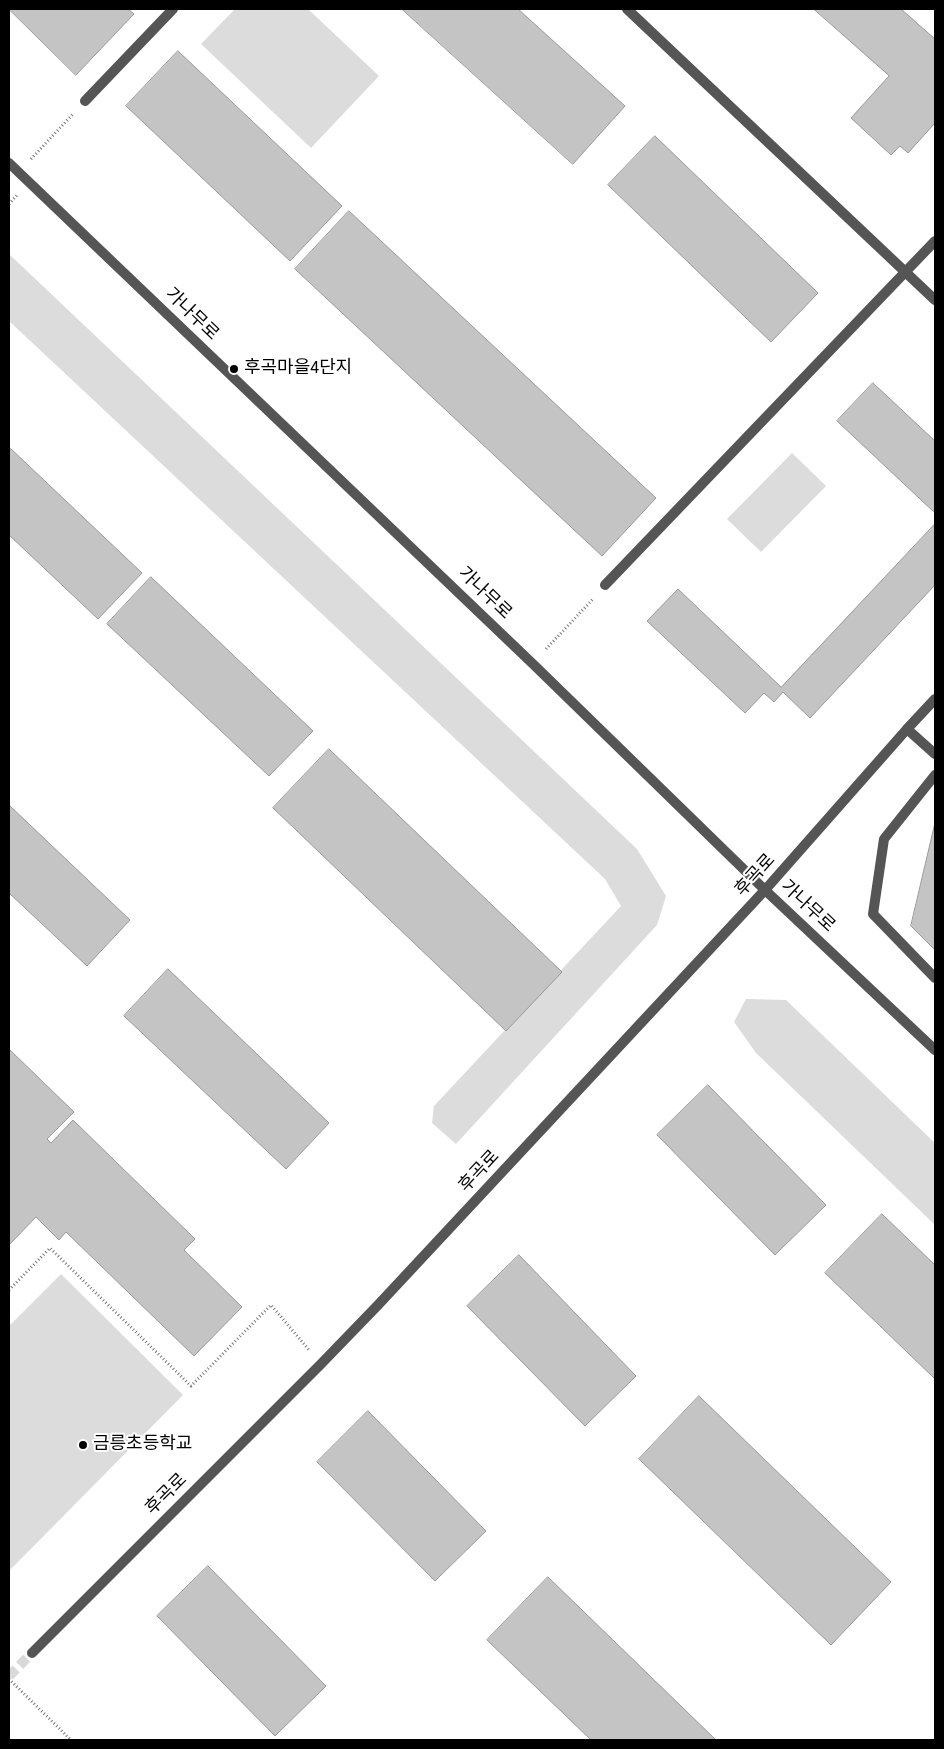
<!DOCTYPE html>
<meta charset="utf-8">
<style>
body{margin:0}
#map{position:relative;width:944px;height:1749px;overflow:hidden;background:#fff;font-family:"Source Sans 3",sans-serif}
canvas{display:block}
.frame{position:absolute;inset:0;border:10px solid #000;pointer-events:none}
</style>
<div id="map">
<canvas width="944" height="1749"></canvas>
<div class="frame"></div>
</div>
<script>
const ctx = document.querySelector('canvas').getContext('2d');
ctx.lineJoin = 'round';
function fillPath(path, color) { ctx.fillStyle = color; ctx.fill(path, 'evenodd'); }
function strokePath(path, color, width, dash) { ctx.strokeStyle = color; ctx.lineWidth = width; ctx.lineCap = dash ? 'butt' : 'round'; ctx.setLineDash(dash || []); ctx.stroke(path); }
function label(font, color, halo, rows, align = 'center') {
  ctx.font = font + ' "Source Sans 3","Noto Sans KR",sans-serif'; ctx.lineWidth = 4; ctx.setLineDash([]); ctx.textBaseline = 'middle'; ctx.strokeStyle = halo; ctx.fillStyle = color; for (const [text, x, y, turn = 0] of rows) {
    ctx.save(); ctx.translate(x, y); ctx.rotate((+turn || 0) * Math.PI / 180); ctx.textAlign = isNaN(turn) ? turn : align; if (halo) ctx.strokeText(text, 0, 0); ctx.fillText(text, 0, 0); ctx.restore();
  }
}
fillPath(new Path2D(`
 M 235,9 L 308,9 L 379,76 L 311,148 L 201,44 Z
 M 9,254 L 637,849 L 666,896 L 657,925 L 456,1144 L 432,1123 L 434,1106 L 621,906 L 605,879 L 9,321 Z
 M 792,453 L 826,486 L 761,552 L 727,519 Z
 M 746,999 L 786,1000 L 935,1143 L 935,1225 L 756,1053 L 734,1022 Z
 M 61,1274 L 183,1395 L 9,1571 L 9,1326 Z`), '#dcdcdc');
const building = new Path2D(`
 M 9,9 L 128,9 L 134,14 L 76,75 Z
 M 402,9 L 518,9 L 625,106 L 573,164 Z
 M 814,9 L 901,9 L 935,39 L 935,123 L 908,153 L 900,146 L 891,155 L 851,118 L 889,76 Z
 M 178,51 L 342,206 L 290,261 L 126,106 Z
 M 655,136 L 818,293 L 771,342 L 608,185 Z
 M 349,211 L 656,498 L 602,556 L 295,269 Z
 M 873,383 L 935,441 L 935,513 L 837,421 Z
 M 9,447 L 142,573 L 98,619 L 9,535 Z
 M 935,524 L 935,585 L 810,718 L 783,692 L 774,702 L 764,693 L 745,713 L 647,621 L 678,589 L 781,687 Z
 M 151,577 L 313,731 L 269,776 L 107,624 Z
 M 329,749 L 562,972 L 506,1031 L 273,808 Z
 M 9,805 L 130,920 L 87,966 L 9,893 Z
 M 935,823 L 935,950 L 911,926 Z
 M 168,969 L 329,1123 L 286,1169 L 124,1016 Z
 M 10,1050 L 74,1112 L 47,1139 L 51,1143 L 73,1120 L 195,1239 L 184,1250 L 242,1307 L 194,1356 L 66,1232 L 59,1240 L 36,1217 L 9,1245 L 9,1051 Z
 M 708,1085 L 826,1205 L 775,1255 L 657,1135 Z
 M 882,1214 L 935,1265 L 935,1379 L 825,1273 Z
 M 519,1255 L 636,1376 L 585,1426 L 467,1306 Z
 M 699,1396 L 891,1582 L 831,1645 L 639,1459 Z
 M 368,1411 L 486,1531 L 435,1581 L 317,1462 Z
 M 208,1566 L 326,1686 L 275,1736 L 157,1616 Z
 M 548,1577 L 716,1740 L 591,1740 L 487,1640 Z`);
fillPath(building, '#c4c4c4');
strokePath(building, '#999', 1);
strokePath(new Path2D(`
 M 9,1676 L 32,1653`), '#d9d9d9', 10, [10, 5]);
strokePath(new Path2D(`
 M 31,159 L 73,114
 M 9,204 L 17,195
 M 546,649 L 593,599
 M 9,1290 L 50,1248 L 191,1386 L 271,1305 L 309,1350
 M 9,1679 L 71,1740`), '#777', 3, [1, 2.5]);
strokePath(new Path2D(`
 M 907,729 L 935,754
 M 935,775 L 884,839 L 873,914 L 935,978`), '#555', 10);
strokePath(new Path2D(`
 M 627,9 L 935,300
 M 85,101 L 173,9
 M 605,585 L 935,241`), '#555', 10);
strokePath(new Path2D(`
 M 9,163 L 533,664 L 765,890 L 935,1050
 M 32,1653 L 321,1364 L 378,1305 L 765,890 L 907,729 L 935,699`), '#555', 10);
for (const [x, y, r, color] of [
 [234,369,5,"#000"],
 [83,1445,5,"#000"]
]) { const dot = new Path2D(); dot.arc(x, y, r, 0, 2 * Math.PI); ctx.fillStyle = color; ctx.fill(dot); strokePath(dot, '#fff', 2); }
label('18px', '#000', '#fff', [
 ["가나무로",191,315,44],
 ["가나무로",484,594,44],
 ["후곡로",756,876,-48],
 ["가나무로",807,907,43],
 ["후곡로",480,1172,-47],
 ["후곡로",167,1495,-45]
]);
label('18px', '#000', '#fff', [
 ["후곡마을4단지",244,369],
 ["금릉초등학교",93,1445]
], 'left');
</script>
